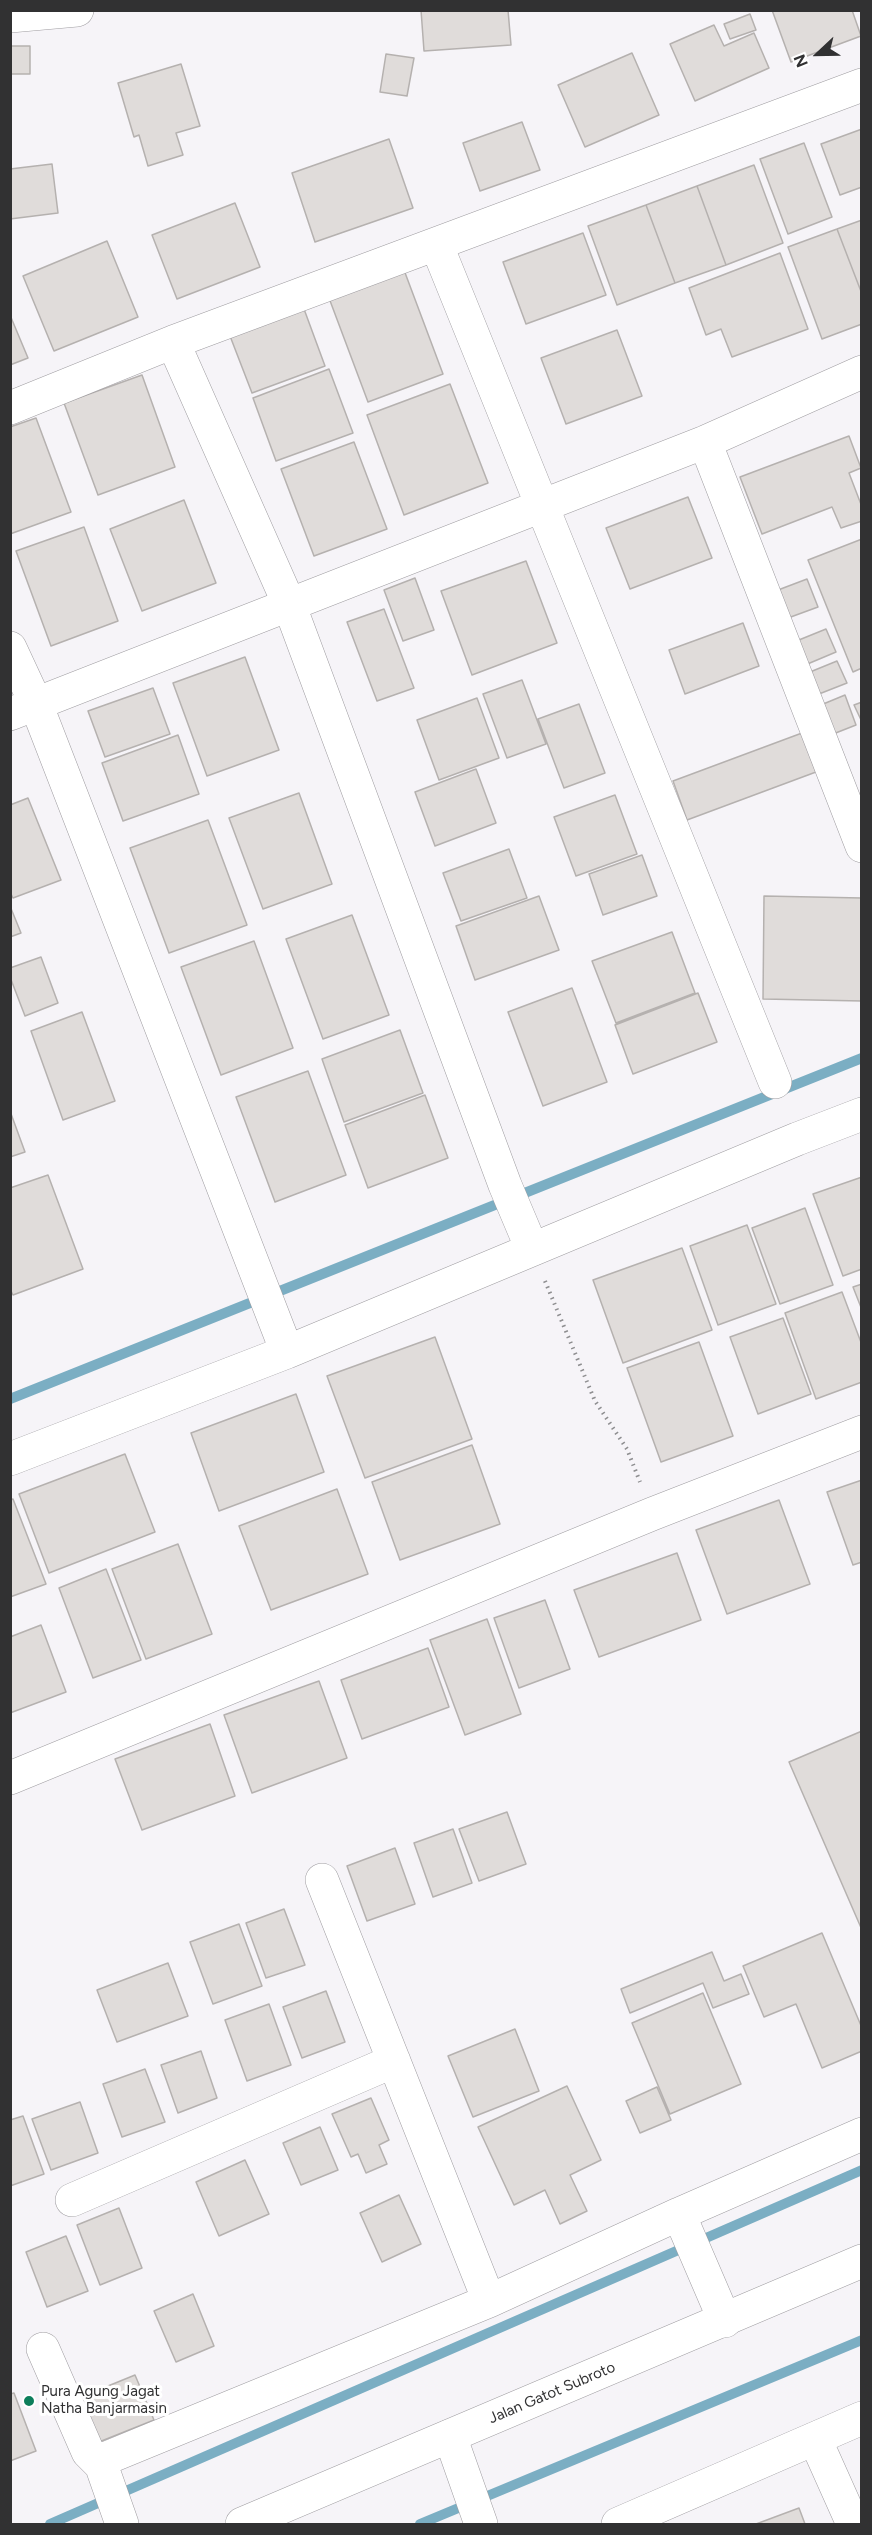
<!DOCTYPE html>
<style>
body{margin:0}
#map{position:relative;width:872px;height:2535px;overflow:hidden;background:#f6f4f8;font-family:Figtree,sans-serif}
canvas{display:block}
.frame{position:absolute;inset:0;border:12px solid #313132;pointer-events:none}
.north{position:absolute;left:788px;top:24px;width:60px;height:60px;-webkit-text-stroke:4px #fff;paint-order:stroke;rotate:248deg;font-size:16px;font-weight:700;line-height:24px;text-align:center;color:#313132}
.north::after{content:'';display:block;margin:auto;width:21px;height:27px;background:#313132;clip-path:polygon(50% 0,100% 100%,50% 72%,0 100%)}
</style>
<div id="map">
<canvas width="872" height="2535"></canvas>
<div class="frame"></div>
<div class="north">N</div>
</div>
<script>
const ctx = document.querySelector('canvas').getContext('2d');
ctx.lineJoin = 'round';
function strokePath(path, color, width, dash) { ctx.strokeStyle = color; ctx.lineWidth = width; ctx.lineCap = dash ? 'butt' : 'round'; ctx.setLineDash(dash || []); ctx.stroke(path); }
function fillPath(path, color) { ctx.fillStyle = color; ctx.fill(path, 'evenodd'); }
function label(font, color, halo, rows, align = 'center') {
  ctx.font = font + ' Figtree,sans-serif'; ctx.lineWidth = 6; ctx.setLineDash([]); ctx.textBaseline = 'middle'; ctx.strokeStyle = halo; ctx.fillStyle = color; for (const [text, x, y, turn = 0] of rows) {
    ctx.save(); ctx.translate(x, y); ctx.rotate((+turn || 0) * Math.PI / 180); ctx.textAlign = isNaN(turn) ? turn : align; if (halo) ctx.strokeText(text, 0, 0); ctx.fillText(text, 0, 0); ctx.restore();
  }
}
strokePath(new Path2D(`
 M 10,1399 L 862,1058
 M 50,2524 L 862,2170
 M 420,2524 L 862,2340`), '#7baec3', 10);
const building = new Path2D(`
 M 421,10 L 508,10 L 511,45 L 424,51 Z
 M 772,10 L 852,10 L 861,36 L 791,62 Z
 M 750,14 L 756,30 L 730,39 L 724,24 Z
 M 714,25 L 724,46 L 754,33 L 769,68 L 695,101 L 670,44 Z
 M 10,46 L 30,46 L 30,74 L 10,74 Z
 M 632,53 L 659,115 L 585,147 L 558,85 Z
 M 386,54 L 414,58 L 407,96 L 380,92 Z
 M 181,64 L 200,126 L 176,133 L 183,155 L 148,166 L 139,135 L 134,137 L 118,83 Z
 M 522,122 L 540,170 L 480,191 L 463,143 Z
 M 862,129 L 862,187 L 840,195 L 821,144 Z
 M 389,139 L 413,208 L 315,242 L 292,173 Z
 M 804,143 L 832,217 L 788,234 L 760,159 Z
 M 52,164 L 58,213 L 10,219 L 10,169 Z
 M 754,165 L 783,243 L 726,265 L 697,186 Z
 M 697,186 L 726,265 L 675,283 L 646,205 Z
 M 235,203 L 260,267 L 177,299 L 152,235 Z
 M 646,205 L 675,283 L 617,305 L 588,226 Z
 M 862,220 L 862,294 L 837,229 Z
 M 837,229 L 862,294 L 862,324 L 822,339 L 788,247 Z
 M 583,233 L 606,295 L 526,324 L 503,262 Z
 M 107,241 L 138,317 L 54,351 L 23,276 Z
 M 780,253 L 808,329 L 732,357 L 721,329 L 706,335 L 689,288 Z
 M 404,270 L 443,374 L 368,402 L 329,298 Z
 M 304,309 L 325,366 L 252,393 L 230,336 Z
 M 10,315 L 28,358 L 10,365 Z
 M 617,330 L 642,396 L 566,424 L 541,358 Z
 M 329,369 L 353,433 L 276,461 L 253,398 Z
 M 142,375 L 175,467 L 98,495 L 64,403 Z
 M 450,384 L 488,483 L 404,515 L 367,415 Z
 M 36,418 L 71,512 L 10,534 L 10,427 Z
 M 849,436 L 861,468 L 849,473 L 862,507 L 862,521 L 841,528 L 832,507 L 762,534 L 740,477 Z
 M 354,442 L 387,529 L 314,556 L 281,469 Z
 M 688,497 L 712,558 L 630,589 L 606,528 Z
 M 184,500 L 216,583 L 142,611 L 110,529 Z
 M 84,527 L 118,621 L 51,646 L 16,551 Z
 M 862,539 L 862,668 L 853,672 L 808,560 Z
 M 526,561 L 557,643 L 472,675 L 441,591 Z
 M 415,578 L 434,630 L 403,641 L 384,590 Z
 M 807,579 L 818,607 L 788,618 L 778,590 Z
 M 384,609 L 414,688 L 377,701 L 347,622 Z
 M 743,623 L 759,666 L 685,694 L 669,650 Z
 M 826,629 L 836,652 L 798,668 L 789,644 Z
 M 245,657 L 279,750 L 207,776 L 173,683 Z
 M 837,661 L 847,683 L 819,694 L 810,672 Z
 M 522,680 L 546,744 L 507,758 L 483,694 Z
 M 153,688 L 170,734 L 105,757 L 88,711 Z
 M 845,695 L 856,725 L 828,736 L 816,707 Z
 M 477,698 L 499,758 L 439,780 L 417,720 Z
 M 862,702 L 862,722 L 854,705 Z
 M 579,704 L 605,773 L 564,788 L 538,719 Z
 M 802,733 L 816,772 L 687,820 L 673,781 Z
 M 178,735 L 199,794 L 123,821 L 102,763 Z
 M 476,769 L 496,823 L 435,846 L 415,792 Z
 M 299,793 L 332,884 L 263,909 L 229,818 Z
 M 615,795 L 637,854 L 576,876 L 554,817 Z
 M 28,798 L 61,880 L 13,898 L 10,892 L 10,805 Z
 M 208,820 L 247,925 L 169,953 L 130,848 Z
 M 509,849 L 527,898 L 461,921 L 443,873 Z
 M 642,855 L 657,896 L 603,915 L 589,874 Z
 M 539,896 L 559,950 L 475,980 L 456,926 Z
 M 764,896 L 862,898 L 862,1001 L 763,999 Z
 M 10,906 L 21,933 L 10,937 Z
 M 352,915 L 389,1015 L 323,1039 L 286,939 Z
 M 672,932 L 695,993 L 616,1023 L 592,961 Z
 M 254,941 L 293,1048 L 221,1075 L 181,967 Z
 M 41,957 L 58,1003 L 25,1016 L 10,977 L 10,968 Z
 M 572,988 L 607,1082 L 543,1106 L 508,1012 Z
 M 698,993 L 717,1042 L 633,1074 L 615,1025 Z
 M 82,1012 L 115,1101 L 63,1120 L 31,1031 Z
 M 400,1030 L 423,1093 L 344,1122 L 322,1059 Z
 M 308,1071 L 346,1175 L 275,1202 L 236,1097 Z
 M 425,1095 L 448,1158 L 368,1188 L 345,1125 Z
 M 10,1111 L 25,1152 L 10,1157 Z
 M 48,1175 L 83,1269 L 13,1295 L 10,1289 L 10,1188 Z
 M 862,1177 L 862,1269 L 843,1276 L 813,1194 Z
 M 805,1208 L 833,1285 L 780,1304 L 752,1228 Z
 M 747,1225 L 776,1304 L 718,1325 L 690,1246 Z
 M 682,1248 L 712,1330 L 623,1363 L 593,1280 Z
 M 862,1284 L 862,1310 L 853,1287 Z
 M 842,1292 L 862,1345 L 862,1382 L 816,1399 L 785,1313 Z
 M 783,1318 L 811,1394 L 758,1414 L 730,1337 Z
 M 435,1337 L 472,1439 L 365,1478 L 327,1376 Z
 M 699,1342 L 733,1436 L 661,1462 L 627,1368 Z
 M 296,1394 L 324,1472 L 219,1511 L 191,1433 Z
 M 472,1445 L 500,1524 L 400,1560 L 372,1482 Z
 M 125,1454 L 155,1532 L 49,1573 L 19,1494 Z
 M 862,1480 L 862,1562 L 853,1565 L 827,1492 Z
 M 337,1489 L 368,1574 L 271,1610 L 239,1526 Z
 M 13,1499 L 46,1584 L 10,1597 L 10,1500 Z
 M 779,1500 L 810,1584 L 727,1614 L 696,1530 Z
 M 178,1544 L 212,1634 L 146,1659 L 112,1569 Z
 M 677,1553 L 701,1620 L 599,1657 L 574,1590 Z
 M 106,1569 L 141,1660 L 93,1678 L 59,1588 Z
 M 545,1600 L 570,1669 L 519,1688 L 494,1618 Z
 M 487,1619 L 521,1714 L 465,1735 L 430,1640 Z
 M 41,1625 L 66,1692 L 10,1713 L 10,1637 Z
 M 428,1648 L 449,1707 L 362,1739 L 341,1680 Z
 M 319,1681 L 347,1758 L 252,1793 L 224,1715 Z
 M 210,1724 L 235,1796 L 142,1830 L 115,1759 Z
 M 862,1731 L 862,1930 L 789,1762 Z
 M 507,1812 L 526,1864 L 479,1881 L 459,1829 Z
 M 453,1829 L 472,1883 L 433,1897 L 414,1843 Z
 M 395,1848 L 415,1904 L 367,1921 L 347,1866 Z
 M 284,1909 L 305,1965 L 266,1978 L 246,1923 Z
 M 239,1924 L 262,1986 L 213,2004 L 190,1942 Z
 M 822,1933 L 862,2028 L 862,2051 L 822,2068 L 796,2004 L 764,2017 L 743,1966 Z
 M 712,1952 L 724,1981 L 741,1974 L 749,1994 L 713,2008 L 703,1983 L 630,2013 L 621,1989 Z
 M 168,1963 L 188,2016 L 117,2042 L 97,1990 Z
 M 326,1991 L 345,2042 L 302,2058 L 283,2007 Z
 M 703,1993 L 741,2084 L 670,2114 L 632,2023 Z
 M 269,2004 L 291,2065 L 247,2081 L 225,2020 Z
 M 515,2029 L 539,2091 L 473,2117 L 448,2056 Z
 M 201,2051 L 217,2098 L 178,2113 L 161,2065 Z
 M 145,2069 L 165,2122 L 122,2137 L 103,2084 Z
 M 567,2086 L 601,2160 L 570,2175 L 587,2211 L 560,2224 L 545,2190 L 514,2205 L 478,2127 Z
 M 657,2087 L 671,2120 L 640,2133 L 626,2101 Z
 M 371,2098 L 389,2140 L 379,2145 L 387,2164 L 366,2173 L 358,2154 L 351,2157 L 332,2114 Z
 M 80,2102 L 98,2153 L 51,2170 L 32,2119 Z
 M 23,2116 L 44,2174 L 10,2186 L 10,2120 Z
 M 320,2127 L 338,2170 L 301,2185 L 283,2143 Z
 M 245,2160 L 269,2214 L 219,2236 L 196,2182 Z
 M 399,2195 L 421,2244 L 382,2262 L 360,2213 Z
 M 119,2208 L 142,2268 L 100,2285 L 77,2225 Z
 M 66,2236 L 88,2291 L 47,2307 L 26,2252 Z
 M 193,2294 L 214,2346 L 176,2362 L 154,2311 Z
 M 135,2375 L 154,2420 L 99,2442 L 81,2397 Z
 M 14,2393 L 36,2451 L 10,2461 L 10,2394 Z
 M 799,2508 L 805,2524 L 756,2524 Z`);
fillPath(building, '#e0dcda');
strokePath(building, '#b5b1af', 1.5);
const street = new Path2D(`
 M 10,16 L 77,10
 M 437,246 L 775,1082
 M 173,342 L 289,604 L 505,1185 L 532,1249
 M 10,408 L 173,342 L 862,85
 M 705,442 L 862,846
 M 10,648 L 36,704 L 287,1352
 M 10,714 L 705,442 L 862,372
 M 10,1459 L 287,1352 L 797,1139 L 862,1114
 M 10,1778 L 652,1514 L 862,1432
 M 322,1880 L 489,2301 L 679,2214
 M 72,2200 L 394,2061
 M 725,2321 L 679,2214 L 862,2134
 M 43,2349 L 88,2452 L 102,2466
 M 450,2436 L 481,2524
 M 815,2439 L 853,2524
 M 122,2524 L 103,2470 L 105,2461 L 109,2457 L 489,2301
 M 618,2524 L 862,2418`);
const primary = new Path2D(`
 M 242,2524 L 862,2261`);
strokePath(street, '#9f9da1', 34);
strokePath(primary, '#9f9da1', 34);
strokePath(new Path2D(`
 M 545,1281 L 595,1401 L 627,1449 L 640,1482`), '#8e8e90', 4, [1.5, 4.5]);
strokePath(street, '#fff', 33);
strokePath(primary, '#fff', 33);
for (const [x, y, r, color] of [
 [29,2401,6,"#0d7e5b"]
]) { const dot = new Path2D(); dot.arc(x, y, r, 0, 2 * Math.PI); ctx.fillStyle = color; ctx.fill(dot); strokePath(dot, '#fff', 2); }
label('15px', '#313132', '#fff', [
 ["Pura Agung Jagat",41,2392],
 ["Natha Banjarmasin",41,2409]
], 'left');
label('15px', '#313132', '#fff', [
 ["Jalan Gatot Subroto",552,2393,-23]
]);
</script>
